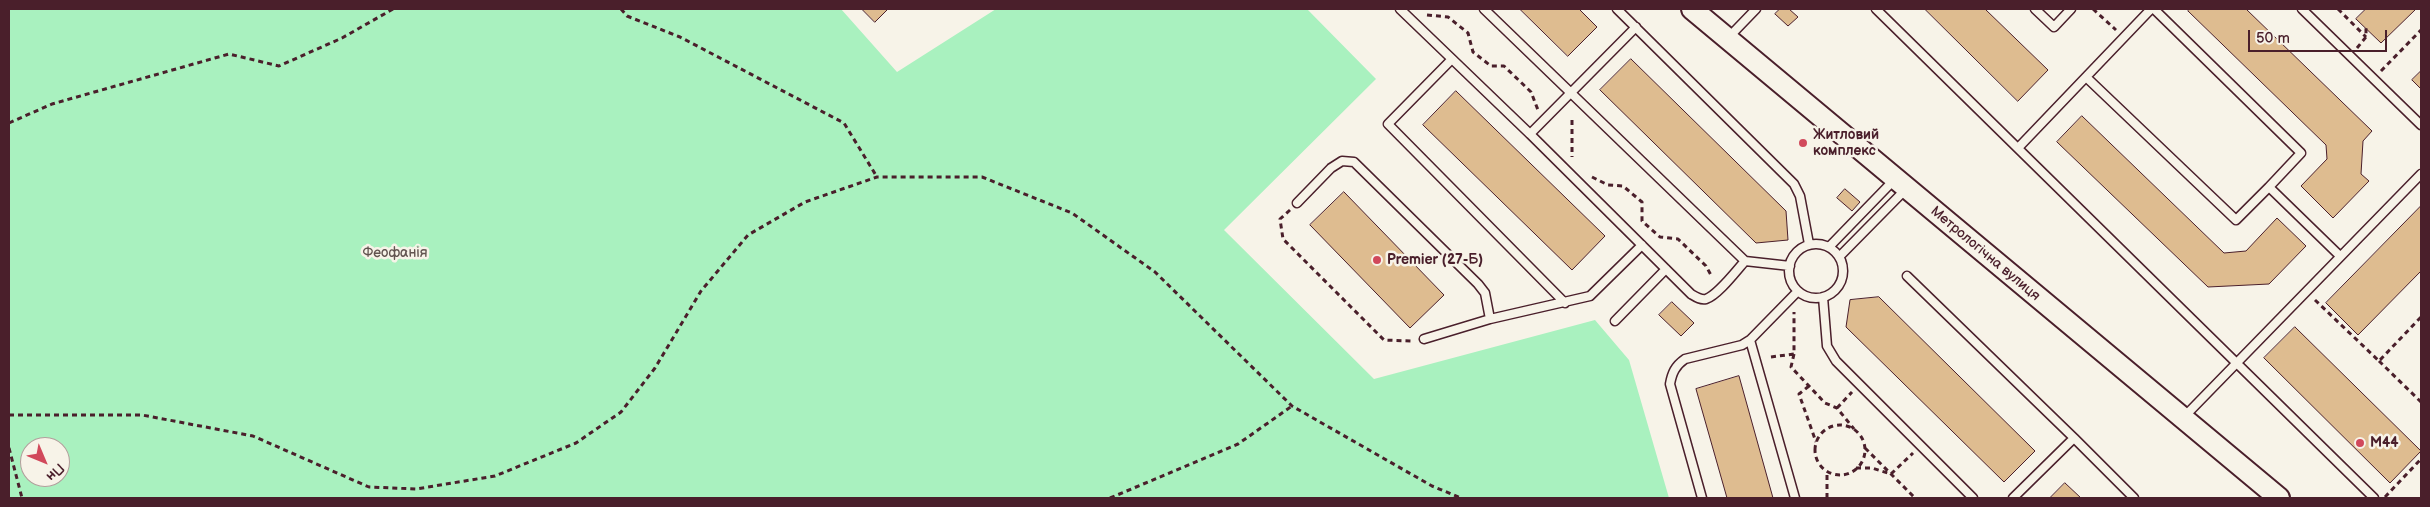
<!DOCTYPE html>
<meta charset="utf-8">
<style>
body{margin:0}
#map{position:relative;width:2430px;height:507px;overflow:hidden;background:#f7f3e8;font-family:"Balsamiq Sans",sans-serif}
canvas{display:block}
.frame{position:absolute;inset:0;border:10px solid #4a1f2b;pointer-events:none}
.north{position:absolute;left:20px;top:437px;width:50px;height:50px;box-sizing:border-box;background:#f7f3e8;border:1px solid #b29e9c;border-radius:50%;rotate:135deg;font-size:14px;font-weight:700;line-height:20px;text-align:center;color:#4a1f2b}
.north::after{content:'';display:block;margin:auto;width:18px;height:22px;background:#d1495b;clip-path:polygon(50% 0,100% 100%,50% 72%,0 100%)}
.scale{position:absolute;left:2248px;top:30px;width:139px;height:22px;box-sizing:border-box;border:2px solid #4a1f2b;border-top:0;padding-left:6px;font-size:15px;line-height:18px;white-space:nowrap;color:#4a1f2b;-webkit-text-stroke:4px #f7f3e8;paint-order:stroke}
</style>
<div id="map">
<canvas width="2430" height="507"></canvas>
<div class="frame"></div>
<div class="north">Пн</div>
<div class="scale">50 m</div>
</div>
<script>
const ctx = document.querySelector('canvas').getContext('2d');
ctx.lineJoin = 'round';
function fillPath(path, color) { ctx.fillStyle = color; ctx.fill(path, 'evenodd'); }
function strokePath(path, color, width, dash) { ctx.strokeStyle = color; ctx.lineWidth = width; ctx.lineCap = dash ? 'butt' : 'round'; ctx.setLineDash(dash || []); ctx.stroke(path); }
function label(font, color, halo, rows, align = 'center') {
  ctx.font = font + ' "Balsamiq Sans",sans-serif'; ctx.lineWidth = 5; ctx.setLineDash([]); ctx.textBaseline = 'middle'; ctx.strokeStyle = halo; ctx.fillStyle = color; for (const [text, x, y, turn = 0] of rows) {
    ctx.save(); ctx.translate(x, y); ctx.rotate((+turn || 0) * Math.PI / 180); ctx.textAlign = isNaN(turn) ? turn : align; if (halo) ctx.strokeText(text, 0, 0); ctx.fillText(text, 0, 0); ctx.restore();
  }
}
fillPath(new Path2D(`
 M 9,9 L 841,9 L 897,72 L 996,9 L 1307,9 L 1376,79 L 1224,230 L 1374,379 L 1595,320 L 1629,360 L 1669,498 L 9,498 ZM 30,447 L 60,447 L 60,477 L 30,477 Z`), '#a9f1bf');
const building = new Path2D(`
 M 862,9 L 888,9 L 875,22 Z
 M 1520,9 L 1579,9 L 1597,27 L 1568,56 Z
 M 1780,9 L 1789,9 L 1798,17 L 1788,26 L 1775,14 Z
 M 1925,9 L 1985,9 L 2048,70 L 2018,101 Z
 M 2190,9 L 2246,9 L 2372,131 L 2363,141 L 2361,174 L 2369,181 L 2333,218 L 2301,186 L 2327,159 L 2326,145 L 2188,11 Z
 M 2366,9 L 2416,9 L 2381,43 L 2356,19 Z
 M 1631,59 L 1786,211 L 1788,240 L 1756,243 L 1600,90 Z
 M 2421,71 L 2421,89 L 2412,80 Z
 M 1456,91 L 1605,236 L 1572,270 L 1423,125 Z
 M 2082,116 L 2224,253 L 2246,251 L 2277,218 L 2306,246 L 2269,284 L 2208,287 L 2057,142 Z
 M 1845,189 L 1860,202 L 1852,211 L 1837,198 Z
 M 1344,192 L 1444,295 L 1410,328 L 1310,225 Z
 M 2421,206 L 2421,271 L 2358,335 L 2326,303 Z
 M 1879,297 L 2035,451 L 2004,482 L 1846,327 L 1850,300 Z
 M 1672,302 L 1694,323 L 1681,336 L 1659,315 Z
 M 2295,327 L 2421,451 L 2390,483 L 2264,358 Z
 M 1739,376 L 1773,498 L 1727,498 L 1696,389 Z
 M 2065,483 L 2081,498 L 2050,498 Z`);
fillPath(building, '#debc90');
strokePath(building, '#4a1f2b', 1);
const service = new Path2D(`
 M 1400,9 L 1530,134
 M 1484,9 L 1745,261 L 1790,266
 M 1617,9 L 1794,184 L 1800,196 L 1809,244
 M 1876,9 L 2374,498
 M 2035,9 L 2054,27 L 2071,9
 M 2154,9 L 2301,153 L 2269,187 L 2340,256
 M 2302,9 L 2421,125
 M 1636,27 L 1530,134 L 1691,294 C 1696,297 1700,300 1706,299 C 1718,295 1736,271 1745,261
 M 1728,38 L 1756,9
 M 1452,59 L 1388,124 L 1565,303
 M 2086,77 L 2236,220 L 2269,187
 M 2018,148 L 2151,9
 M 1297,203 L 1331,168 L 1342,161 L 1354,162 L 1478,284 L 1485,293 L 1490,319
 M1789 271a27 27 0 1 1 54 0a27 27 0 1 1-54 0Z
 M 1829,247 L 1895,179
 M 1839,257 L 1906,189
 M 1907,276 L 2074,438 L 2013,498
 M 1823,297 L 1827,346 L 1836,361 L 1973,498
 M 1615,321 L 1666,269
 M 1424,339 L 1490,319 L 1590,296 L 1642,245
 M 1750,340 L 1795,498
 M 2183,418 L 2421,174
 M 2074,438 L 2134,498
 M 1702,498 L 1670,384 C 1672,373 1675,366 1685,359 L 1742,345 L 1750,340 L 1798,291`);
const tertiary = new Path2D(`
 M 1692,9 L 2279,498`);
strokePath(service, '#4a1f2b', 11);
strokePath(tertiary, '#4a1f2b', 24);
strokePath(new Path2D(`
 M 621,9 L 627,16 L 680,37 L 844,123 L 877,177
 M 2093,9 L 2116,30
 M 2338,9 L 2366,37
 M 1427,15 L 1448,17 L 1468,33 L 1473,52 L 1491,66 L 1504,66 L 1531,92 L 1538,110
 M 2357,48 L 2366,37 L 2366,28
 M 2381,71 L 2421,30
 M 1572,120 L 1572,157
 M 9,123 L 52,104 L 229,54 L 279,66 L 342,38 L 393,9
 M 1592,177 L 1608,185 L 1623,186 L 1642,202 L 1642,221 L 1660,237 L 1678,239 L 1706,266 L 1712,277
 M 1290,210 L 1280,219 L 1283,239 L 1384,340 L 1411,341
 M 2315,300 L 2379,361 L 2421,317
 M 1794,354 L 1791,367 L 1825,403 L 1837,408 L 1854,429
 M 1771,357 L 1794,354 L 1794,312
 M 2379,361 L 2421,402
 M 1809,386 L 1799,394 L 1816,442
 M 1837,408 L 1852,392
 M 9,415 L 142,415 L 253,436 L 369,487 L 416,489 L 495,476 L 576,443 L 621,412 L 655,368 L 701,291 L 748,235 L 805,202 L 877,177 L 982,177 L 1072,213 L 1155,272 L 1292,406 L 1432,486 L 1461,498
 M1815 450a25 25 0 1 1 50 0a25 25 0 1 1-50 0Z
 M 9,448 L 22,498
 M 1865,448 L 1915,498
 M 1856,468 L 1872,468 L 1891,474 L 1913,453
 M 2385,497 L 2421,459
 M 1110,498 L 1238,444 L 1292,406
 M 1827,498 L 1827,471`), '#4a1f2b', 3, [5, 4]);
strokePath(service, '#f7f3e8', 8);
strokePath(tertiary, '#f7f3e8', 20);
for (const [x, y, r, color] of [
 [1803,143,5,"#d1495b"],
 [1377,260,5,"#d1495b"],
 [2360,443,5,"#d1495b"]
]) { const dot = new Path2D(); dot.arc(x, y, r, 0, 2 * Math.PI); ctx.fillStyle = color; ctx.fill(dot); strokePath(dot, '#f7f3e8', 2); }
label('bold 14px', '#4a1f2b', '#f7f3e8', [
 ["Житловий",1813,135],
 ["комплекс",1813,151],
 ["Premier (27-Б)",1387,260],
 ["M44",2370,443]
], 'left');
label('14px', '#625450', '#f7f3e8', [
 ["Феофанія",395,253]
]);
label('14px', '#4a1f2b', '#f7f3e8', [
 ["Метрологічна вулиця",1985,254,40]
]);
</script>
